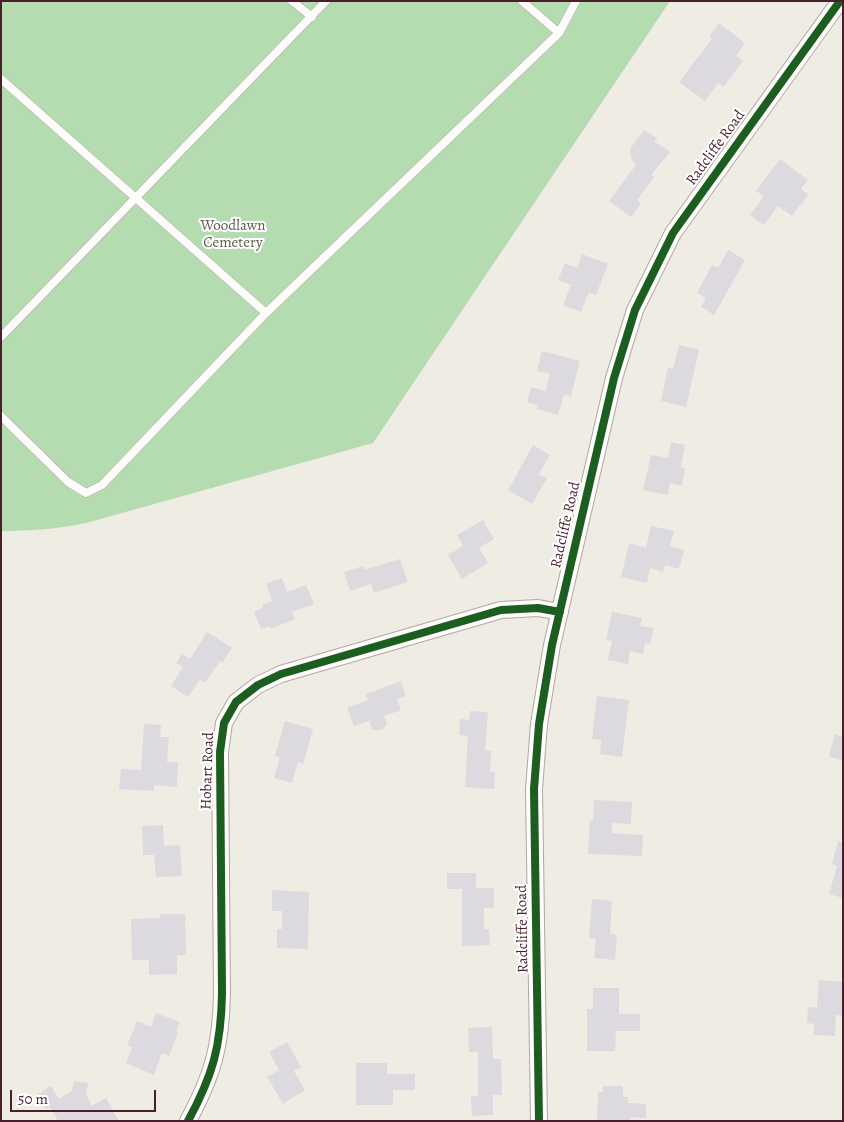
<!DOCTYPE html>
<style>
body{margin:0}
#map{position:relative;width:844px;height:1122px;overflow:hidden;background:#efece3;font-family:Alegreya,serif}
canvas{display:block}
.frame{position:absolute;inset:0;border:2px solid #4a1f2b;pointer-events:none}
.scale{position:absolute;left:10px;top:1090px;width:146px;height:22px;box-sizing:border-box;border:2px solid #4a1f2b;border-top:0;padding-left:6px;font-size:15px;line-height:18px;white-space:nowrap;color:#4a1f2b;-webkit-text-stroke:4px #fff;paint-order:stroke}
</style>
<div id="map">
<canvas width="844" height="1122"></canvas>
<div class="frame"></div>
<div class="scale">50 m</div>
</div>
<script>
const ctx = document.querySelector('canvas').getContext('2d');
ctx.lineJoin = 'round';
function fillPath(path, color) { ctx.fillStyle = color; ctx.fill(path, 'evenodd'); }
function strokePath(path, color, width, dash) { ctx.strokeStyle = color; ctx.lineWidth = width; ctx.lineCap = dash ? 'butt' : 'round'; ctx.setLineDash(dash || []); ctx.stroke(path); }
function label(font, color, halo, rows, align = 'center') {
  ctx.font = font + ' Alegreya,serif'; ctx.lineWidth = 4; ctx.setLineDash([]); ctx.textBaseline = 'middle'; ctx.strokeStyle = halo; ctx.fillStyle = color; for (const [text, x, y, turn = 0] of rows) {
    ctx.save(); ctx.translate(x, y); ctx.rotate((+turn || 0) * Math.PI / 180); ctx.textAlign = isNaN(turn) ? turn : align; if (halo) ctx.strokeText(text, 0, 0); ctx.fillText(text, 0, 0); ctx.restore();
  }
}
fillPath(new Path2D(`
 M 1,1 L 670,1 L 373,443 L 86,523 C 58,529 30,531 1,531 Z`), '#b5dbb1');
fillPath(new Path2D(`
 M 719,23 L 745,43 L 736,56 L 743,61 L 723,87 L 718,83 L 705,101 L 679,82 L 712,39 L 709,37 Z
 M 644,130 L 657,138 L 654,141 L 670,152 L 651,175 L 654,177 L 637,200 L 641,204 L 631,217 L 609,201 L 636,165 L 631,158 L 630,149 Z
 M 780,159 L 808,180 L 801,189 L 808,195 L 792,216 L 778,206 L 764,225 L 750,215 L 764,196 L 756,191 Z
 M 728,250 L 745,260 L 714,315 L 701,307 L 706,298 L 697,293 L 712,265 L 718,268 Z
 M 582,254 L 608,264 L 596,295 L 589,292 L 581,312 L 563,305 L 571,285 L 558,280 L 565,263 L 577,268 Z
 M 679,345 L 699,350 L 686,407 L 661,401 L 668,367 L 673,369 Z
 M 542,351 L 580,361 L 571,396 L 564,395 L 558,415 L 537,409 L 538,405 L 527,402 L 531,387 L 546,391 L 550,374 L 537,371 Z
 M 671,442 L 685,445 L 681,467 L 685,468 L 682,486 L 670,483 L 668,495 L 643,490 L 651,455 L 668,458 Z
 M 533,445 L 550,455 L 539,474 L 547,478 L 532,504 L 508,490 Z
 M 483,520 L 494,539 L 479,548 L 488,563 L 462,579 L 448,555 L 463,546 L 457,535 Z
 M 651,526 L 674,531 L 670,546 L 684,550 L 679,569 L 665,565 L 663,572 L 650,568 L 647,583 L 621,577 L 629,543 L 646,548 Z
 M 400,559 L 408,582 L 374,593 L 371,584 L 350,591 L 344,572 L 363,566 L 364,570 Z
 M 282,578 L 287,592 L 306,585 L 314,604 L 292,612 L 295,619 L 270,629 L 270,626 L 261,629 L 254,612 L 263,608 L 262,605 L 272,601 L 266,584 Z
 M 612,612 L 642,618 L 640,626 L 654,628 L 650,644 L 645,643 L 643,654 L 630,651 L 628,664 L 608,660 L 612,641 L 606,640 Z
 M 207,632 L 232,648 L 222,663 L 220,661 L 205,683 L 200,679 L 188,697 L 171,686 L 183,667 L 176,663 L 182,654 L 190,659 Z
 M 401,681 L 406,696 L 397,699 L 401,710 L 384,716 L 387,724 L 384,728 L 377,731 L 372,729 L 369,721 L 354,726 L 347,708 L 368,700 L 366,694 Z
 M 597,696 L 629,700 L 622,757 L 600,754 L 601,740 L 592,739 Z
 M 470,711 L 488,712 L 485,750 L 491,751 L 490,772 L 495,772 L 494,789 L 465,787 L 468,736 L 459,735 L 460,719 L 469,720 Z
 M 285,721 L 313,729 L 303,764 L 298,762 L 292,783 L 274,778 L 280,757 L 275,756 Z
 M 144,724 L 161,725 L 160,737 L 169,737 L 167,762 L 178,762 L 177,787 L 154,785 L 154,791 L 119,789 L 121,769 L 141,770 Z
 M 835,734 L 843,737 L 843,761 L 829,756 Z
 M 594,800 L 632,802 L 631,824 L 612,823 L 612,833 L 643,835 L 642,856 L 588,854 L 590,820 L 593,821 Z
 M 163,825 L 164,846 L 180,845 L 182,876 L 156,877 L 154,855 L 143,855 L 142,826 Z
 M 838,841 L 843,843 L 843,898 L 829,894 L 837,866 L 832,864 Z
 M 447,873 L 476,873 L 476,888 L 494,888 L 494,908 L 484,908 L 484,929 L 489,929 L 490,945 L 462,946 L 462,889 L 447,889 Z
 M 272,890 L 309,892 L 308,949 L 277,948 L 277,929 L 282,929 L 282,911 L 272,911 Z
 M 592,899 L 612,901 L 610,934 L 617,935 L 615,960 L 594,958 L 596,939 L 589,938 Z
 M 160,914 L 185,914 L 186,955 L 177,955 L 177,974 L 149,975 L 149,960 L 132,960 L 131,919 L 160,918 Z
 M 819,980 L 843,982 L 843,1016 L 836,1015 L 835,1036 L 814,1035 L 814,1024 L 807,1023 L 808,1007 L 817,1008 Z
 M 593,988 L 619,988 L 619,1014 L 640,1014 L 640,1031 L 616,1031 L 615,1051 L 587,1051 L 587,1009 L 593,1009 Z
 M 156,1013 L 180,1022 L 176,1032 L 178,1033 L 169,1056 L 162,1053 L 154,1075 L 126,1063 L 132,1047 L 127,1046 L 137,1021 L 151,1027 Z
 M 492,1027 L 493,1059 L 501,1059 L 502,1095 L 493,1095 L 493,1115 L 472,1116 L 471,1096 L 478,1096 L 478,1052 L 469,1052 L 468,1028 Z
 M 287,1042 L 301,1067 L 294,1071 L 305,1090 L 283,1104 L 267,1077 L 279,1070 L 269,1052 Z
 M 356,1063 L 387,1063 L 387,1074 L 415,1074 L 415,1090 L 393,1090 L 393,1105 L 356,1105 Z
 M 74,1081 L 88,1083 L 86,1094 L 92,1106 L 106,1098 L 119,1121 L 58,1121 L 50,1107 L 46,1109 L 38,1094 L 51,1086 L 59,1099 L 72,1091 Z
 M 603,1086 L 623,1086 L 623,1097 L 628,1097 L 628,1103 L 646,1104 L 646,1118 L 630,1117 L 630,1121 L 597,1121 L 598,1092 L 603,1092 Z`), '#dcdade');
const service = new Path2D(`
 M 292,1 L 312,17
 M 559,33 L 576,1
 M 1,79 L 266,313
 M 1,337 L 326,1
 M 1,416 L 68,482 L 86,493 L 102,485 L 266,313 L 559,33 L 522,1`);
const minor = new Path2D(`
 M 188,1121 C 213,1075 221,1046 222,994 L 220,752 L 224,723 L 236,702 L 258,685 L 281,674 L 501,610 L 538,608 L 560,612
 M 539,1121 L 534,789 L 539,724 L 552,645 L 614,378 L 635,310 L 673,233 L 840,1`);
strokePath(service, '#b0a8a5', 9);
strokePath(minor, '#b0a8a5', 18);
strokePath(service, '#fdfcfb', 8);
strokePath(minor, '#fdfcfb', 16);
strokePath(new Path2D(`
 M 188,1121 C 213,1075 221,1046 222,994 L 220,752 L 224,723 L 236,702 L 258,685 L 281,674 L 501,610 L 538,608 L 560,612
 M 539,1121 L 534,789 L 539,724 L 552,645 L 614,378 L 635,310 L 673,233 L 840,1`), '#1b5e20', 8);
label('15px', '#4a1f2b', '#fff', [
 ["Radcliffe Road",716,148,-54],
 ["Radcliffe Road",566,525,-77],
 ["Hobart Road",208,771,-88],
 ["Radcliffe Road",523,929,-91]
]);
label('15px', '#5f5c4c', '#fff', [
 ["Woodlawn",233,226],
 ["Cemetery",233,243]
]);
</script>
